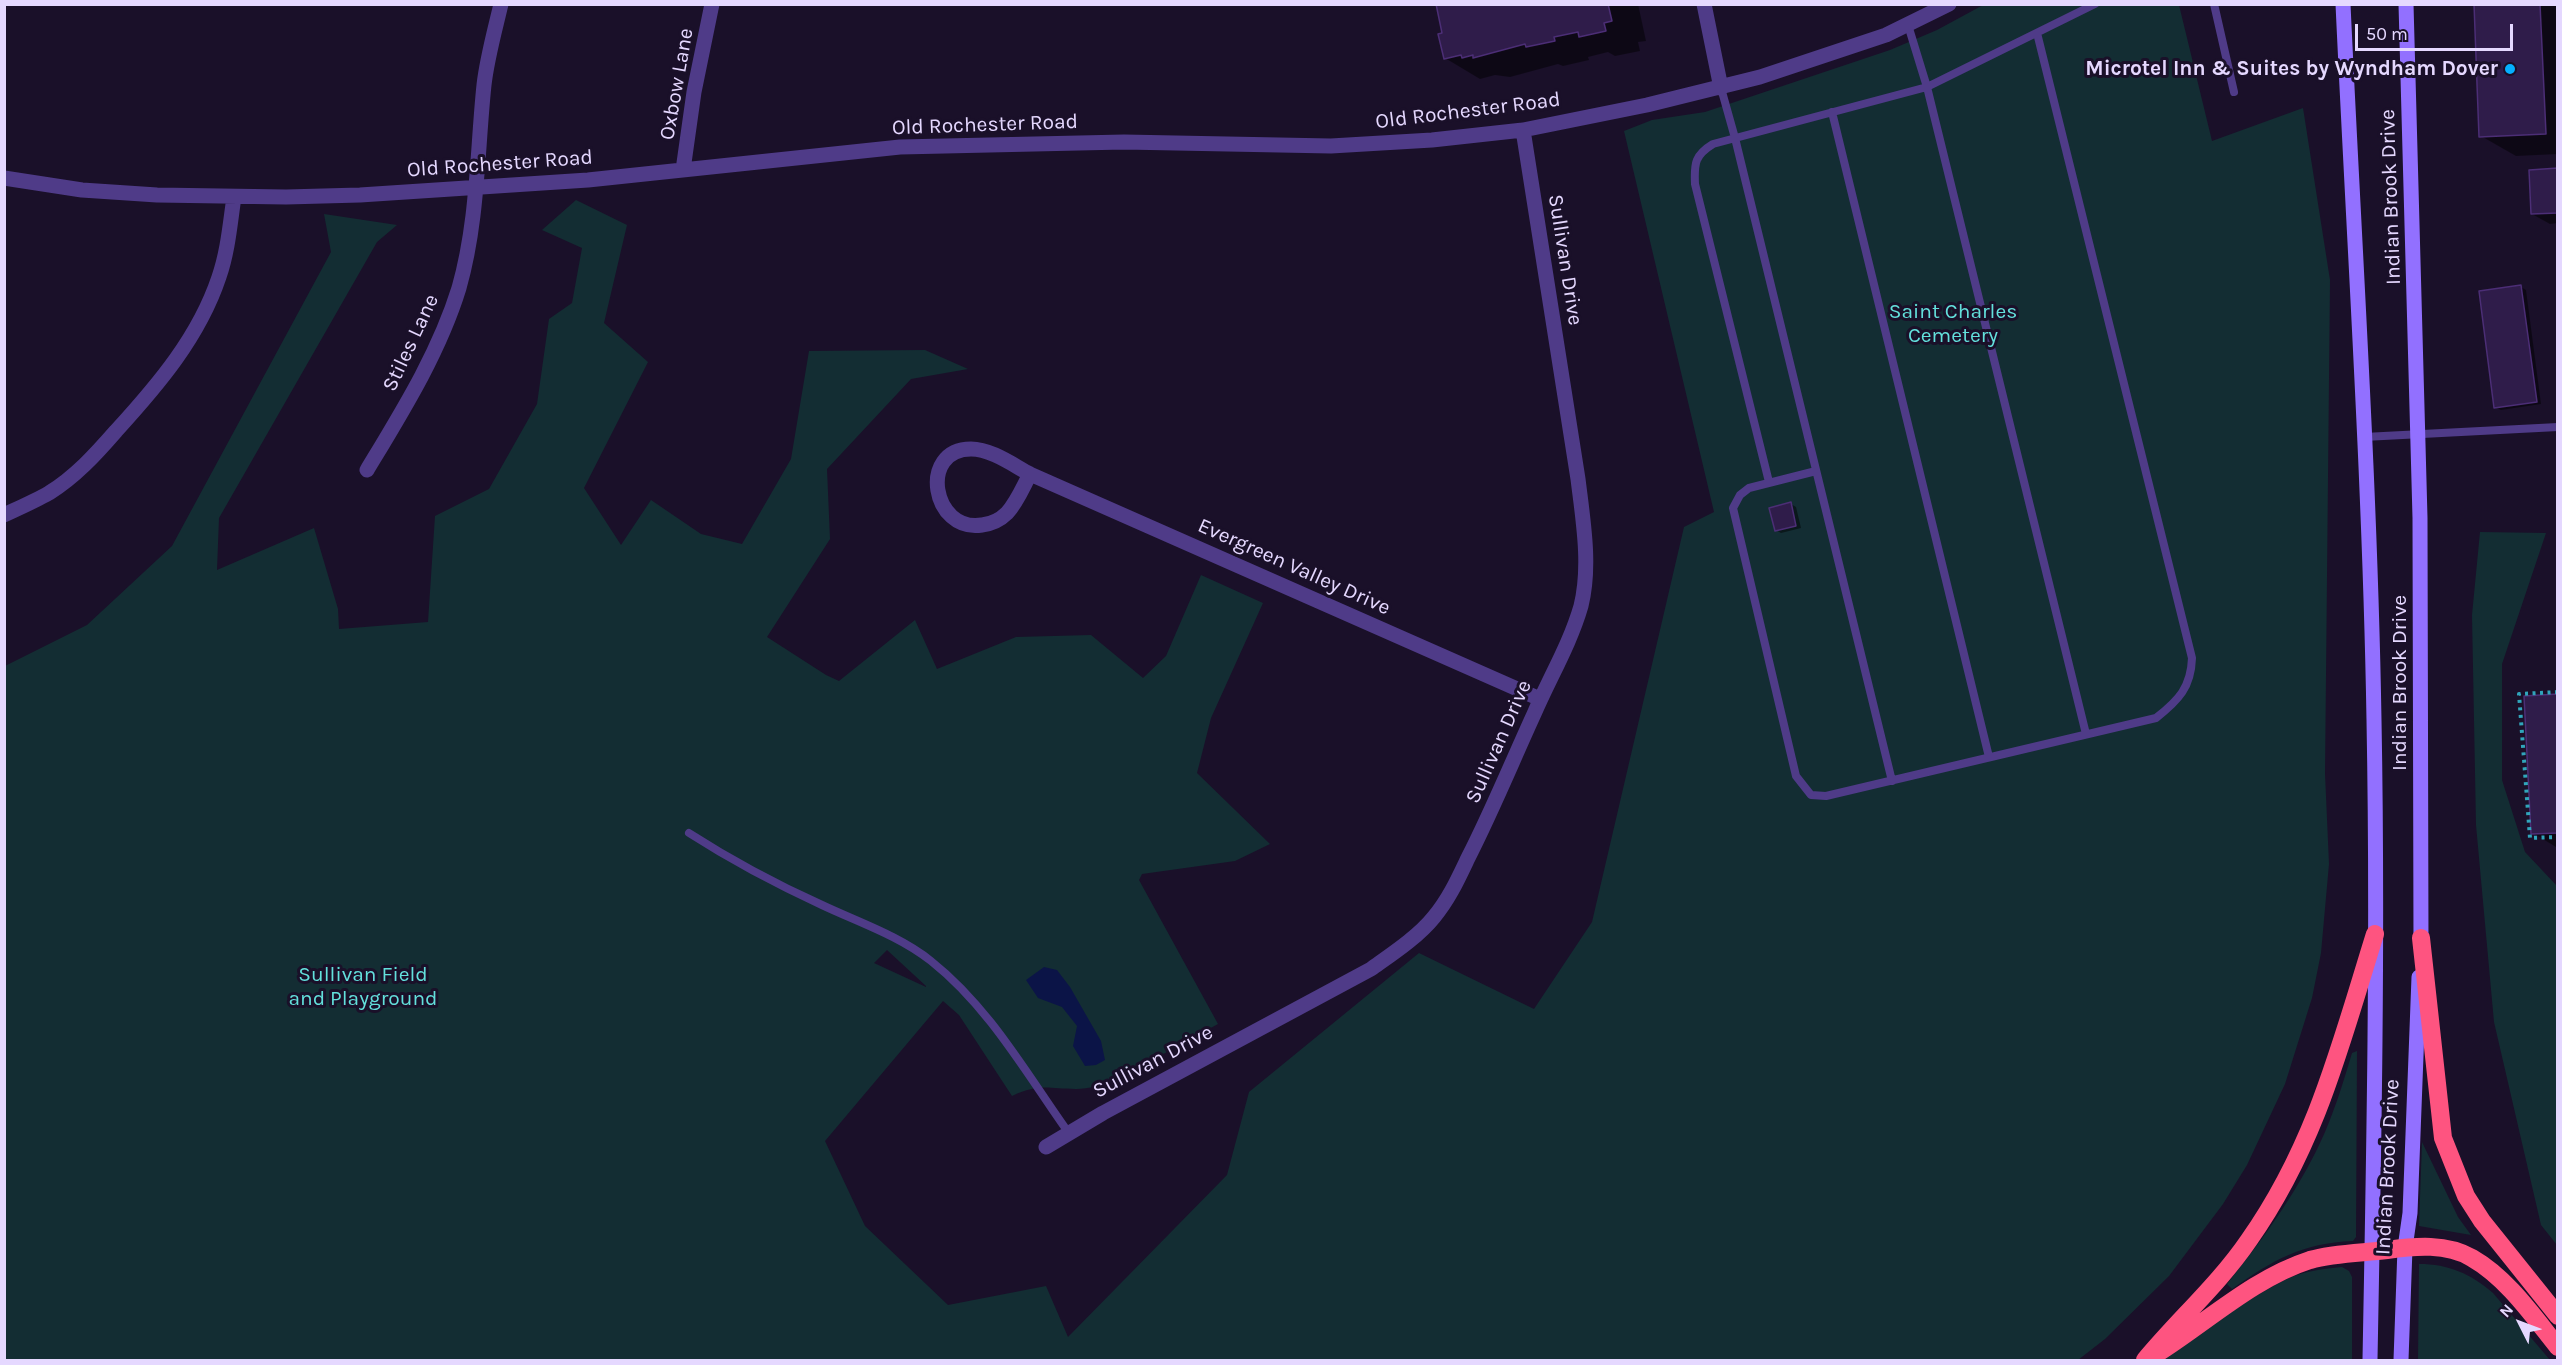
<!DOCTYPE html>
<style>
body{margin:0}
#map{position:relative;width:2562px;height:1365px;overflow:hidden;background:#1a1029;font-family:Karla,sans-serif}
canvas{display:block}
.frame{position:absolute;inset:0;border:6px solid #e5d8ff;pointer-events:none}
.north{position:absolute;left:2490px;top:1293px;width:60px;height:60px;-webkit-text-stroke:4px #1a1029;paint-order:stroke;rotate:312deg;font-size:16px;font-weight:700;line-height:24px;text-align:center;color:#e5d8ff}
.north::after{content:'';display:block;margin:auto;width:21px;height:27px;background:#e5d8ff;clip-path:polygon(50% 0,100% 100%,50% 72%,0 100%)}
.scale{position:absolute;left:2355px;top:24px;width:158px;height:27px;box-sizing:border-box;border:3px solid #e5d8ff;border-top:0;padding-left:8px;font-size:18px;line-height:21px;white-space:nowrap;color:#e5d8ff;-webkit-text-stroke:4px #1a1029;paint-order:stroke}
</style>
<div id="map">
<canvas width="2562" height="1365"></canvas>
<div class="frame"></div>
<div class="north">N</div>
<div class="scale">50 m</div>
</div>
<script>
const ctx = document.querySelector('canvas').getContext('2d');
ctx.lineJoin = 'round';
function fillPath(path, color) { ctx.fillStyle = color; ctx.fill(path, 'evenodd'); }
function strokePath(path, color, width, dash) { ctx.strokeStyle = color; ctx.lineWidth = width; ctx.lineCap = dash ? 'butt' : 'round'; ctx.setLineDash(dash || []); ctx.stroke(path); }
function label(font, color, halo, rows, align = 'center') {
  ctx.font = font + ' Karla,sans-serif'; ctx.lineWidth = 6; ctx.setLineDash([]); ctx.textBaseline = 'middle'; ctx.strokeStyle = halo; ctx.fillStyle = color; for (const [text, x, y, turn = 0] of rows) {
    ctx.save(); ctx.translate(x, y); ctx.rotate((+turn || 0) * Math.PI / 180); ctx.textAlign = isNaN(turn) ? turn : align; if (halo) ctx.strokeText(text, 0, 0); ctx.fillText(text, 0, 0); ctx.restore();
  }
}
fillPath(new Path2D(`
 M 1985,4 L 2179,5 L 2212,141 L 2303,108 L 2330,280 L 2325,774 L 2329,864 L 2321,953 L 2312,998 L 2285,1084 L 2247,1165 L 2223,1204 L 2169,1276 L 2105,1339 L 2078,1360 L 5,1360 L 5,666 L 87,625 L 172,546 L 331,252 L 324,214 L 397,225 L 377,242 L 219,518 L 217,570 L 314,528 L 338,609 L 339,629 L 428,622 L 435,516 L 489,489 L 537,404 L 549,319 L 572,303 L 582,248 L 542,230 L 576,200 L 627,225 L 604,323 L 648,362 L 584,488 L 621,545 L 651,500 L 701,534 L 742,544 L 791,459 L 809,351 L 925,350 L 968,369 L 911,379 L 827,469 L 830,539 L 767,637 L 826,675 L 839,681 L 915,620 L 937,669 L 1016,637 L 1091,635 L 1143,678 L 1166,656 L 1201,575 L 1263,603 L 1211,718 L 1197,773 L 1270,844 L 1235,861 L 1142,874 L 1139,880 L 1218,1024 L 1114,1081 C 1101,1085 1089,1089 1076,1089 C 1048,1089 1040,1083 1012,1096 L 959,1015 L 943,1001 L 825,1141 L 865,1226 L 948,1305 L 1046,1286 L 1068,1337 L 1227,1175 L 1249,1092 L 1419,953 L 1534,1009 L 1592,922 L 1684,527 L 1714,512 L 1624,131 L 1652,120 L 1705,112 L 1890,50 L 1937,30 ZM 887,950 L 926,986 L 926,987 L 874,963 Z
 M 2480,532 L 2546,533 L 2502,664 L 2502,780 L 2525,852 L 2557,886 L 2557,1245 L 2541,1225 L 2494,1022 L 2476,825 L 2472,615 Z
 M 2357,1051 L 2356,1237 L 2353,1241 C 2302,1243 2273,1260 2232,1289 L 2227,1284 C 2264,1238 2301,1187 2325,1132 C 2336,1106 2344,1080 2352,1053 Z
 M 2422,1142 L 2458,1217 L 2471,1235 L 2419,1226 Z
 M 2419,1264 C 2449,1264 2471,1274 2493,1293 L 2550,1360 L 2418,1360 Z
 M 2342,1267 L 2349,1271 L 2352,1277 L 2352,1360 L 2162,1360 C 2203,1333 2243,1300 2287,1279 C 2304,1271 2323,1269 2342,1267 Z`), '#132d33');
fillPath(new Path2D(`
 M 1044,967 L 1057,970 L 1070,987 L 1101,1041 L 1105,1060 L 1096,1065 L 1085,1066 L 1073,1046 L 1077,1026 L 1062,1007 L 1038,998 L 1026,980 Z`), '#0b1447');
fillPath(new Path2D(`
 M 1438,4 L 1638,4 L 1646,41 L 1638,42 L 1640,51 L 1615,56 L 1608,52 L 1588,57 L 1589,60 L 1563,66 L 1558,64 L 1510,77 L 1495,75 L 1480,79 L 1445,58 L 1444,34 Z
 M 2475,4 L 2558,4 L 2558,154 L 2516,156 L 2481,136 Z
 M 2558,170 L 2558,223 L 2550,224 L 2532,214 Z
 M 2521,287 L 2526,290 L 2541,404 L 2501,410 L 2495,407 Z
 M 1791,504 L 1796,507 L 1801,528 L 1781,533 L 1776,530 Z
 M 2558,695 L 2558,847 L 2556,847 L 2533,833 Z`), '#0007');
const building = new Path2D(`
 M 1436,4 L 1608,4 L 1612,21 L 1604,23 L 1606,31 L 1579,37 L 1578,32 L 1554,37 L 1555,41 L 1526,47 L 1525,44 L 1473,58 L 1473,55 L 1462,58 L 1461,55 L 1444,59 L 1438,34 L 1442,33 Z
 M 2474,4 L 2540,4 L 2546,134 L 2479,137 Z
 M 2558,168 L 2558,213 L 2531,214 L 2529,170 Z
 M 2521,285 L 2537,402 L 2494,408 L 2479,291 Z
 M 1791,502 L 1796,526 L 1775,531 L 1769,508 Z
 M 2558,694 L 2558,833 L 2531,834 L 2524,696 Z`);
fillPath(building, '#2f1c4a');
strokePath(building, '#4c2e76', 1.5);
strokePath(new Path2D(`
 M 2558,692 L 2519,694 L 2530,838 L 2558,837`), '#30a5bb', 4, [3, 4.5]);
strokePath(new Path2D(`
 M 2214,4 L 2234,92
 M 1908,25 L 1927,87 L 2086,734
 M 1721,88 L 1735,138 L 1892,781
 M 1832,112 L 1989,757
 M 2364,437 L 2558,427
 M 1816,471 L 1749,488 L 1740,495 L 1733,508 L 1796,776 L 1811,795 L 1826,796 L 2156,718 C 2179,700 2191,687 2192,658 L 2037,33
 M 1769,482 L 1695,184 C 1694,163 1695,155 1713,144 L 1927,87 L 2095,4
 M 689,833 C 731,860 776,884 822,905 C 858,922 900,936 931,961 C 989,1007 1026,1073 1068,1132`), '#4f3b88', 8);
strokePath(new Path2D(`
 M 1704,4 L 1721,88
 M 683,170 L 694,92 L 712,4
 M 4,178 L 82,190 L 157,195 L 286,197 L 360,195 L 588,180 L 900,147 L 1124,142 L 1331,146 L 1432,140 L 1523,130 L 1647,105 L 1760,77 L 1886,35 L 1949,4
 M 367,470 C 402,412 439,353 459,288 C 478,221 477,152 484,85 C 487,58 495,30 501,4
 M 1030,474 C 1023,487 1017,502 1007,513 C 1000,520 991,524 982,525 C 932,533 918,449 971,449 C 991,449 1013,465 1030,474 L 1540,699
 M 4,515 C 19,508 35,501 49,493 C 75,477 96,454 116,431 C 158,385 199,337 219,277 C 228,251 230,224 234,197
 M 1046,1147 L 1103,1113 L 1371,969 C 1392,954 1418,937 1434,917 C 1449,899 1458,879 1468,858 C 1492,811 1512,762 1534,714 C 1550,677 1570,644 1581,606 C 1591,566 1583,520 1578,479 L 1523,130`), '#4f3b88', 15);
strokePath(new Path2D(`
 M 2343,4 C 2354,243 2370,481 2374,720 C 2378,933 2374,1147 2370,1360
 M 2406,4 L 2420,518 L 2421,947
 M 2401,1360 L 2405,1248 L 2410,1213 L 2419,977`), '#9270ff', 15);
strokePath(new Path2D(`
 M 2421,938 L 2443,1138 L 2466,1196 L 2482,1221 L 2558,1316
 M 2158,1353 C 2207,1322 2254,1278 2310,1260 C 2334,1253 2362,1253 2387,1250 C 2415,1246 2447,1243 2472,1258 C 2507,1278 2533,1316 2558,1347
 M 2145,1360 C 2179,1319 2219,1284 2249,1240 C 2316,1145 2341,1043 2375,934`), '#fe5480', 18);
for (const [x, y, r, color] of [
 [2510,69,6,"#05affe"]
]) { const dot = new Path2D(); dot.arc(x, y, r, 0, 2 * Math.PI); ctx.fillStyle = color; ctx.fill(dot); strokePath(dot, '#1a1029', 2); }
label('bold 21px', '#e5d8ff', '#1a1029', [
 ["Microtel Inn & Suites by Wyndham Dover",2498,69]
], 'right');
label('21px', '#e5d8ff', '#1a1029', [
 ["Oxbow Lane",677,84,-80],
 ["Old Rochester Road",1468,111,-7],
 ["Old Rochester Road",985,125,-2],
 ["Old Rochester Road",500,164,-4],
 ["Indian Brook Drive",2391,197,-92],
 ["Sullivan Drive",1565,260,81],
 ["Stiles Lane",411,343,-65],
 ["Evergreen Valley Drive",1294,567,24],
 ["Indian Brook Drive",2400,683,-90],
 ["Sullivan Drive",1499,742,-66],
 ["Sullivan Drive",1153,1062,-28],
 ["Indian Brook Drive",2388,1167,-87]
]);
label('21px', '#63e0dc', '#1a1029', [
 ["Saint Charles",1953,312],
 ["Cemetery",1953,336],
 ["Sullivan Field",363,975],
 ["and Playground",363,999]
]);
</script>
